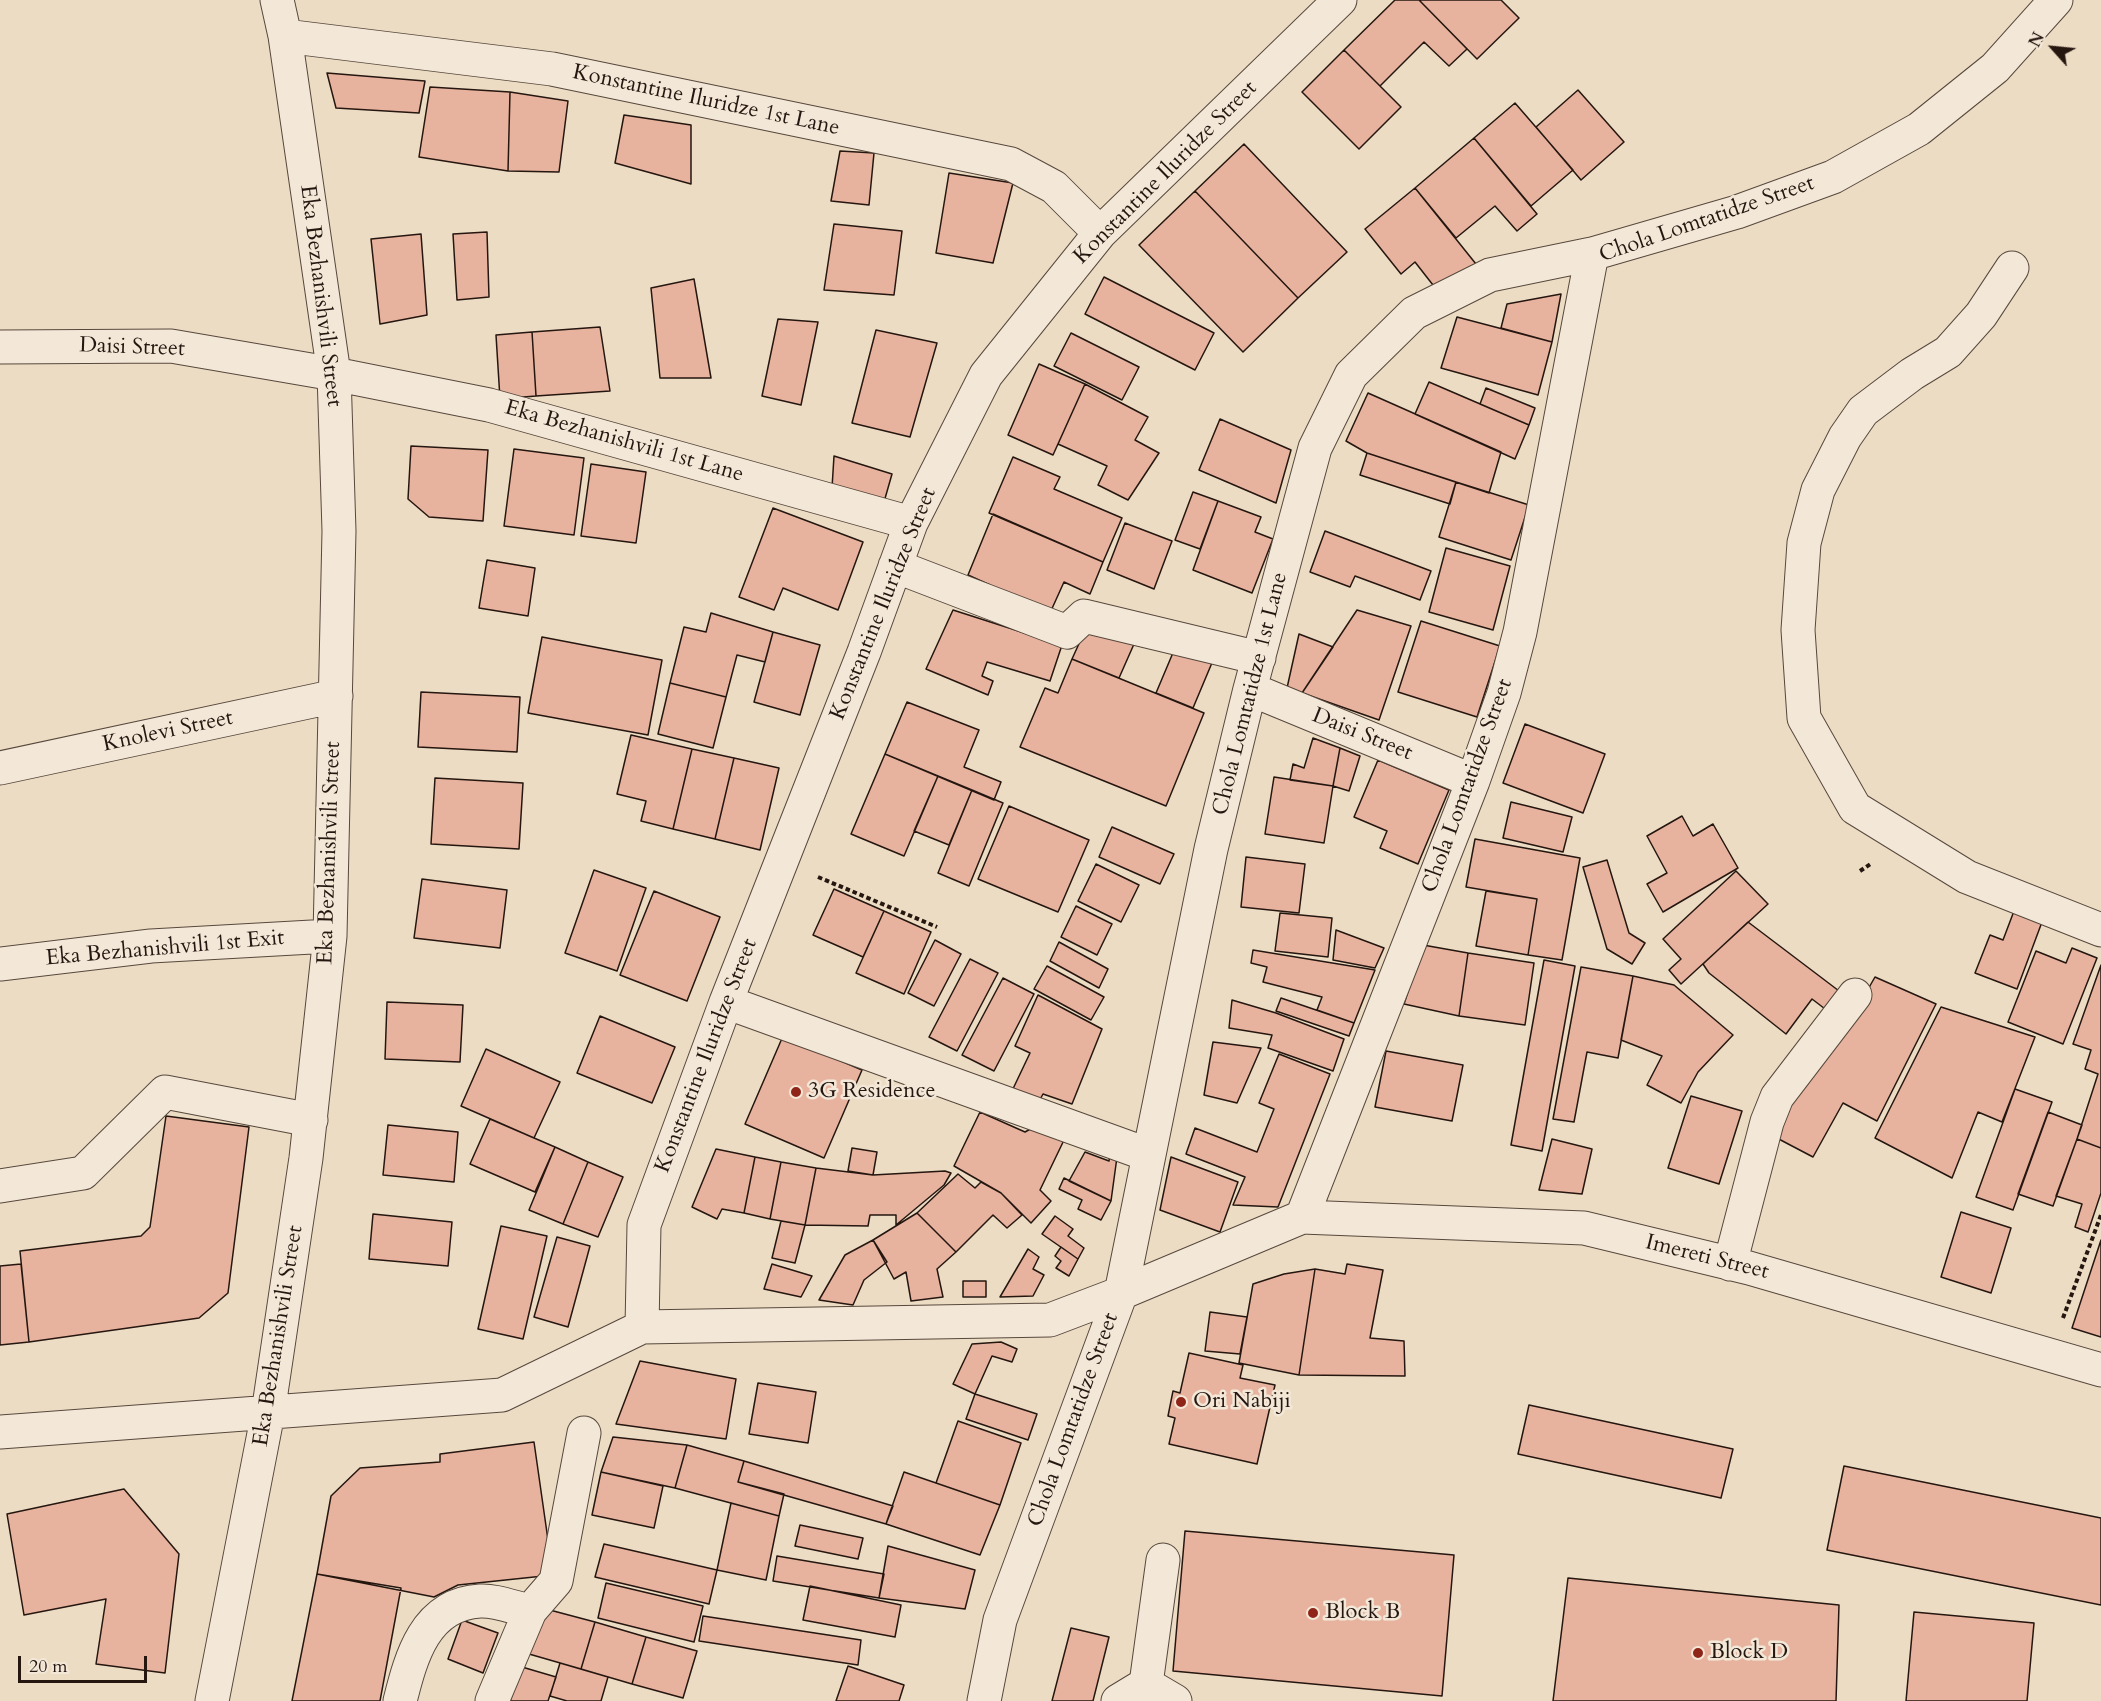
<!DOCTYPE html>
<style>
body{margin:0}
#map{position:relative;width:2101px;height:1701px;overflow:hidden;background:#ecdcc3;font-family:Cardo,serif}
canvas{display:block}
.north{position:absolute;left:2023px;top:18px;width:60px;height:60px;-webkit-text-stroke:4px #f3e8d8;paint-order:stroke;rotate:297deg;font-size:16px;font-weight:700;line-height:24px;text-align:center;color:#251610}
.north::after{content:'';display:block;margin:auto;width:21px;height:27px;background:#251610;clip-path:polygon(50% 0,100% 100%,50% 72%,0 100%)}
.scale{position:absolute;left:18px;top:1656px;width:129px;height:27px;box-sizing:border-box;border:3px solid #251610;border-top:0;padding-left:8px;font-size:18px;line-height:21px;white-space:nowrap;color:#251610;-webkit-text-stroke:4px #f3e8d8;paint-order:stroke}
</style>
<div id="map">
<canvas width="2101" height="1701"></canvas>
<div class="north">N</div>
<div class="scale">20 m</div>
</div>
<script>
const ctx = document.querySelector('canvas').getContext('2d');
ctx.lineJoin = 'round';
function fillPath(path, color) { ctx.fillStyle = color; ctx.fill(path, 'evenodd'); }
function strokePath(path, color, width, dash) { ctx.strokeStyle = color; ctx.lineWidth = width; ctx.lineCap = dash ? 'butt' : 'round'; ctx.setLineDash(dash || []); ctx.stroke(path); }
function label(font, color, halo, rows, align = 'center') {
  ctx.font = font + ' Cardo,serif'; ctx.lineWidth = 5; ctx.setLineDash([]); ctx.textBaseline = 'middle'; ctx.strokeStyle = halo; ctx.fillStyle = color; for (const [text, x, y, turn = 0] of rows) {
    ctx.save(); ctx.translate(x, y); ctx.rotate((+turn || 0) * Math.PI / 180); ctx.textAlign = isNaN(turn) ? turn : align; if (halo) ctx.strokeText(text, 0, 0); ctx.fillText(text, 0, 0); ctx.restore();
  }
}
const building = new Path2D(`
 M 1395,0 L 1419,0 L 1467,49 L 1449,66 L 1424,42 L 1380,86 L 1344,50 Z
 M 1419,0 L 1501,0 L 1519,18 L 1477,59 Z
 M 1344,50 L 1401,107 L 1359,149 L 1302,92 Z
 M 327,73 L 425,81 L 419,113 L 336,108 Z
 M 430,87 L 510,92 L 508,171 L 419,157 Z
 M 1578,90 L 1624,142 L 1581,180 L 1536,127 Z
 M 510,92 L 568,101 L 559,172 L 508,171 Z
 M 1515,103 L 1573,170 L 1531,206 L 1474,138 Z
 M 624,115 L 691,125 L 691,184 L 615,163 Z
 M 1474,138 L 1537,214 L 1517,231 L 1495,206 L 1456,238 L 1415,188 Z
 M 1244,144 L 1347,252 L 1298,298 L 1195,191 Z
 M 840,151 L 874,153 L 869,205 L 831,201 Z
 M 949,173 L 1013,183 L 993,263 L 936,253 Z
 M 1415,188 L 1476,264 L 1440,294 L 1415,262 L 1401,274 L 1365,229 Z
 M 1195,191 L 1298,298 L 1243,352 L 1139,245 Z
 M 834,224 L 902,231 L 894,295 L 824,290 Z
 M 487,232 L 489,297 L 457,300 L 453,234 Z
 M 421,234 L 427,315 L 380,324 L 371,239 Z
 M 1104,277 L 1214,333 L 1195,370 L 1085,314 Z
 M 694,279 L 711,378 L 660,378 L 651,288 Z
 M 1561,294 L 1552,342 L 1501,328 L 1507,304 Z
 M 1457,317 L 1552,342 L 1538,395 L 1441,368 Z
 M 778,319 L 818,322 L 801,405 L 762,396 Z
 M 600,327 L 610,391 L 536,396 L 532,332 Z
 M 876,330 L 937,343 L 910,437 L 852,423 Z
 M 532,332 L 536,396 L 500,399 L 496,335 Z
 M 1071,333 L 1139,367 L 1122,400 L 1054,366 Z
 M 1039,364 L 1085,384 L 1053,455 L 1008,435 Z
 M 1429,382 L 1529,425 L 1515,459 L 1415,414 Z
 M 1085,384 L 1148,417 L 1135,440 L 1159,453 L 1128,500 L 1098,485 L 1107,466 L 1058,444 Z
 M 1486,388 L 1535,408 L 1529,425 L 1480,404 Z
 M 1368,393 L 1501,452 L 1489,493 L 1367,453 L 1346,441 Z
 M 1220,419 L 1291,450 L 1276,503 L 1199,470 Z
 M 411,446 L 488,450 L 483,521 L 429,517 L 408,499 Z
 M 514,449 L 584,458 L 574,535 L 504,526 Z
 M 1367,453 L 1456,482 L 1450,504 L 1360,475 Z
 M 834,456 L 892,474 L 884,502 L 832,488 Z
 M 1013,457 L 1060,477 L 1054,489 L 1122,518 L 1103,562 L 989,513 Z
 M 591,464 L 646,472 L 636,543 L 581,536 Z
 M 1456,482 L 1529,505 L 1511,560 L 1439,537 Z
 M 1193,492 L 1218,501 L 1200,549 L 1175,540 Z
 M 1218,501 L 1261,517 L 1255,532 L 1273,539 L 1252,593 L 1193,570 Z
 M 773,508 L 863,542 L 838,610 L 783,588 L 774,610 L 739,597 Z
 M 993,514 L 1103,562 L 1090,594 L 1064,582 L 1050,613 L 989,588 L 990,585 L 968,575 Z
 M 1125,523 L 1172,541 L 1154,589 L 1107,570 Z
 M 1325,531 L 1431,571 L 1420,600 L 1355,576 L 1350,587 L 1310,572 Z
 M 1446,548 L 1510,566 L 1493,630 L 1429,612 Z
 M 487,560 L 535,568 L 528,616 L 479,608 Z
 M 953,610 L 1062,645 L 1050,681 L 987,662 L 982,676 L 993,681 L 988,695 L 926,669 Z
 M 1357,610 L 1411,626 L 1379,720 L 1302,693 Z
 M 711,613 L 773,632 L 765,662 L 737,655 L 726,697 L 670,683 L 684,627 L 706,632 Z
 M 1421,621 L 1500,646 L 1477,717 L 1398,692 Z
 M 1088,624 L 1138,635 L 1119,678 L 1072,659 Z
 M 773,632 L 820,645 L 800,715 L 754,702 Z
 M 1299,634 L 1333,647 L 1302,693 L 1287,688 Z
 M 542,637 L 662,660 L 648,735 L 528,713 Z
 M 1175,648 L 1214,658 L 1193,708 L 1156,693 Z
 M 1072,659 L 1204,713 L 1166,806 L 1020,747 L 1045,688 L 1058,693 Z
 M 670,683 L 726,697 L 713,748 L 658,734 Z
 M 421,692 L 520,697 L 517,752 L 418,747 Z
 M 907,702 L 979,730 L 964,767 L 1001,782 L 994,800 L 885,754 Z
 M 1525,724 L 1605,754 L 1583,813 L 1503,783 Z
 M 631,735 L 692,749 L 673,829 L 641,821 L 646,801 L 617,794 Z
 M 1313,738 L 1340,748 L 1333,786 L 1290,780 L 1293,764 L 1304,768 Z
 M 1340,748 L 1360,756 L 1349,791 L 1333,786 Z
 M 692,749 L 734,758 L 715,839 L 673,829 Z
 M 885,754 L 938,776 L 904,856 L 851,834 Z
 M 734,758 L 779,768 L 760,850 L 715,839 Z
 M 1378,760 L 1449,790 L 1418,864 L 1380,848 L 1387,831 L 1354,817 Z
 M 938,776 L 972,790 L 949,845 L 914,831 Z
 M 1274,777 L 1333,786 L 1324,843 L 1265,834 Z
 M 435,778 L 523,783 L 519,849 L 431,844 Z
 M 972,790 L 1003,803 L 969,886 L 938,873 Z
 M 1511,802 L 1572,817 L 1563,852 L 1503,838 Z
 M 1009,806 L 1089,840 L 1058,912 L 978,879 Z
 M 1682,816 L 1693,836 L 1713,824 L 1738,868 L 1663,912 L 1647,884 L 1667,873 L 1647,836 Z
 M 1112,827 L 1174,854 L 1160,884 L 1099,857 Z
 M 1475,839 L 1580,858 L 1562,960 L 1528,955 L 1537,899 L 1466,887 Z
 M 1246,857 L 1305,864 L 1299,913 L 1241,907 Z
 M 1607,860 L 1629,933 L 1645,943 L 1632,964 L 1607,949 L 1583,867 Z
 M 1096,864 L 1139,885 L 1121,922 L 1078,901 Z
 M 594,870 L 646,888 L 617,971 L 565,953 Z
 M 1736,871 L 1768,904 L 1681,984 L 1669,970 L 1681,959 L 1663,939 Z
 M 422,879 L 507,890 L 500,948 L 414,938 Z
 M 834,889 L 884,911 L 863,957 L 813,935 Z
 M 654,891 L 720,917 L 687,1001 L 620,975 Z
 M 1486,891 L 1537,899 L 1528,955 L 1476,946 Z
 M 1076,906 L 1112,924 L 1097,955 L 1061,937 Z
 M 884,911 L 931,932 L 904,994 L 856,973 Z
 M 2014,911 L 2042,922 L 2017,989 L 1975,973 L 1990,935 L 2003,940 Z
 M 1280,913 L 1332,918 L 1328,957 L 1275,951 Z
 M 1748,922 L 1847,997 L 1833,1015 L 1812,999 L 1786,1034 L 1709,973 L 1703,964 Z
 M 1336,930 L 1384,948 L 1375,968 L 1333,960 Z
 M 935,940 L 961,954 L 934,1006 L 908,993 Z
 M 1059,942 L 1108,969 L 1099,988 L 1050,961 Z
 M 1423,945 L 1468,953 L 1459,1016 L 1404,1004 Z
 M 2072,948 L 2097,958 L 2063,1044 L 2008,1022 L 2036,951 L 2066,963 Z
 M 1253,950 L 1375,970 L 1354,1023 L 1317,1010 L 1322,997 L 1263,982 L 1267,967 L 1251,963 Z
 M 1468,953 L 1534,963 L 1525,1025 L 1459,1016 Z
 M 970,959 L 998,973 L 957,1051 L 929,1037 Z
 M 1544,960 L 1575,966 L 1542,1151 L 1511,1145 Z
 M 2101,965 L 2101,1148 L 2077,1139 L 2098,1074 L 2085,1069 L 2091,1050 L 2073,1044 Z
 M 1047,966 L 1104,997 L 1091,1020 L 1034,989 Z
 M 1581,967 L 1633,976 L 1618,1058 L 1587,1052 L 1574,1122 L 1553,1119 Z
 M 1633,976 L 1674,985 L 1733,1035 L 1698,1072 L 1681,1103 L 1647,1085 L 1662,1056 L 1621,1040 Z
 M 1875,977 L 1936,1004 L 1877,1121 L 1843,1103 L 1813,1157 L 1773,1136 L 1796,1087 L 1851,1019 Z
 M 1003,978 L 1034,994 L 994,1071 L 962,1055 Z
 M 1038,995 L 1102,1029 L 1072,1104 L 1043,1094 L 1037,1105 L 1011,1093 L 1030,1053 L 1015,1046 Z
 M 1281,998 L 1354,1023 L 1349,1036 L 1276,1011 Z
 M 1232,1000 L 1276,1013 L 1344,1039 L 1333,1071 L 1268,1048 L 1272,1035 L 1229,1028 Z
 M 387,1002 L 463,1005 L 460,1062 L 385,1059 Z
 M 1941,1007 L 2035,1037 L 2002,1122 L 1978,1112 L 1952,1178 L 1875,1138 Z
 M 600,1016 L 675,1047 L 652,1103 L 577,1073 Z
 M 783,1036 L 862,1070 L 824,1158 L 745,1124 Z
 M 1213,1042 L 1261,1048 L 1237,1103 L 1204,1095 Z
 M 486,1049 L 560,1082 L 534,1138 L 461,1106 Z
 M 1386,1051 L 1463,1065 L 1452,1121 L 1375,1107 Z
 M 1279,1054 L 1330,1074 L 1278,1207 L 1233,1205 L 1245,1177 L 1186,1154 L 1195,1128 L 1257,1152 L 1274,1109 L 1259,1103 Z
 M 2015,1089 L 2052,1102 L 2013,1210 L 1976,1197 Z
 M 1691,1096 L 1742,1111 L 1719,1184 L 1668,1168 Z
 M 980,1112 L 1025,1132 L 1034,1127 L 1065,1138 L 1040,1190 L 1051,1201 L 1031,1223 L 1001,1193 L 954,1166 Z
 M 2048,1112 L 2082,1125 L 2053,1206 L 2018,1194 Z
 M 166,1116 L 249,1127 L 228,1293 L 199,1318 L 29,1342 L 20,1251 L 141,1236 L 150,1227 Z
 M 490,1119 L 555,1147 L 535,1192 L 470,1164 Z
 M 388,1125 L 458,1132 L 454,1182 L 383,1175 Z
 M 1552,1139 L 1592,1149 L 1582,1194 L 1539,1190 Z
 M 2077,1139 L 2101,1148 L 2101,1193 L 2088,1232 L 2075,1227 L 2082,1204 L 2056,1196 Z
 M 555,1147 L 588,1162 L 563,1224 L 529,1210 Z
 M 852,1148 L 877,1152 L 873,1175 L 848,1171 Z
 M 716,1149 L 755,1157 L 744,1213 L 722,1209 L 717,1219 L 692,1207 Z
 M 1085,1152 L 1109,1161 L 1110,1155 L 1117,1157 L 1111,1201 L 1069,1181 Z
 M 755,1157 L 781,1162 L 770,1219 L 744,1213 Z
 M 1171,1157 L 1238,1182 L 1220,1232 L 1160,1210 Z
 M 588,1162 L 623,1177 L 598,1237 L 563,1224 Z
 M 781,1162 L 816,1168 L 805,1225 L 770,1219 Z
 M 816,1168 L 873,1175 L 945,1171 L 951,1173 L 944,1185 L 896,1225 L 896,1215 L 870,1215 L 868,1226 L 805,1225 Z
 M 958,1174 L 975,1188 L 981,1182 L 1001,1193 L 1022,1215 L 1007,1228 L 993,1215 L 956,1252 L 917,1213 Z
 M 1064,1178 L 1111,1201 L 1101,1220 L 1078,1209 L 1082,1200 L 1059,1189 Z
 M 1961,1212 L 2011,1228 L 1991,1293 L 1941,1277 Z
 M 917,1213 L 956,1252 L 937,1269 L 943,1297 L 911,1301 L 906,1272 L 894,1279 L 873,1240 Z
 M 373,1214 L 452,1222 L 448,1266 L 369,1259 Z
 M 1055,1216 L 1073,1229 L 1068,1236 L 1084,1248 L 1078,1259 L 1042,1234 Z
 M 781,1221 L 805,1225 L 795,1263 L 772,1258 Z
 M 501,1226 L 547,1236 L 523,1339 L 478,1329 Z
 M 557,1237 L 590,1246 L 568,1327 L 534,1317 Z
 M 873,1240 L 887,1262 L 864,1280 L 853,1305 L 819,1300 L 845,1255 Z
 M 2101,1240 L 2101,1337 L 2072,1328 Z
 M 1061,1247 L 1078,1259 L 1069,1276 L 1056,1268 L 1061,1261 L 1055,1256 Z
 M 1028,1249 L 1039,1257 L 1033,1269 L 1044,1275 L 1033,1296 L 1000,1297 Z
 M 21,1264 L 29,1342 L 0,1345 L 0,1266 Z
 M 772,1264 L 812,1276 L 801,1297 L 764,1289 Z
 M 1347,1264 L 1383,1270 L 1370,1338 L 1404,1341 L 1405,1376 L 1299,1375 L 1315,1269 L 1345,1274 Z
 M 1315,1269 L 1299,1375 L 1239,1363 L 1253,1284 L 1284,1274 Z
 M 963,1281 L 986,1281 L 986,1297 L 963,1297 Z
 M 1210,1312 L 1247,1317 L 1240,1354 L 1205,1351 Z
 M 1001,1342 L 1017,1349 L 1012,1362 L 992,1356 L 975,1394 L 953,1384 L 972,1344 Z
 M 1189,1353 L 1243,1365 L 1240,1378 L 1275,1385 L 1257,1464 L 1169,1444 L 1175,1418 L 1168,1416 L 1173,1391 L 1180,1393 Z
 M 640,1361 L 736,1379 L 726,1439 L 616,1424 Z
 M 758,1383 L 816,1392 L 808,1443 L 749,1434 Z
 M 975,1394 L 1037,1414 L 1028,1440 L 966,1419 Z
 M 1529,1405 L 1733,1449 L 1721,1498 L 1518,1454 Z
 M 958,1421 L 1021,1443 L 1000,1505 L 936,1483 Z
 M 613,1437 L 687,1445 L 675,1488 L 601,1472 Z
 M 534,1442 L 553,1575 L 458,1585 L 434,1597 L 317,1574 L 331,1496 L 360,1468 L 440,1462 L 440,1454 Z
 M 687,1445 L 744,1461 L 738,1482 L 784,1494 L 779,1516 L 675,1488 Z
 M 744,1461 L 893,1506 L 886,1524 L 738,1482 Z
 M 1844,1466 L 2101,1518 L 2101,1605 L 1827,1550 Z
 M 601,1472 L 663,1486 L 654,1528 L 592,1515 Z
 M 904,1472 L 1000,1505 L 980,1555 L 886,1524 Z
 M 124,1489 L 179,1554 L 165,1673 L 96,1664 L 106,1599 L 24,1615 L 7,1514 Z
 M 731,1503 L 779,1516 L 766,1580 L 717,1570 Z
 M 800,1525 L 863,1538 L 858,1559 L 795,1546 Z
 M 1185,1531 L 1454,1555 L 1442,1696 L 1173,1671 Z
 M 604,1544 L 717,1570 L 709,1604 L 595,1577 Z
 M 888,1546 L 975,1570 L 965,1609 L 879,1598 Z
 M 777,1556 L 884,1574 L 879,1598 L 773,1581 Z
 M 317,1574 L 401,1588 L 380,1701 L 292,1701 Z
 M 1568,1578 L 1839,1605 L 1836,1701 L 1553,1701 Z
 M 606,1583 L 703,1606 L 694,1642 L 598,1618 Z
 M 810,1586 L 901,1605 L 895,1637 L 803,1620 Z
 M 546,1609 L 595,1622 L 581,1669 L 529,1654 Z
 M 1914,1612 L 2034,1623 L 2027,1701 L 1906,1701 Z
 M 703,1616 L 861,1640 L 858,1665 L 699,1641 Z
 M 462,1620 L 498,1633 L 483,1673 L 448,1659 Z
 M 595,1622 L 646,1637 L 632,1684 L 581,1669 Z
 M 1071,1628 L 1109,1637 L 1093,1701 L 1052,1701 Z
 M 646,1637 L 697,1651 L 683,1698 L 632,1684 Z
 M 560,1663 L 608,1677 L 601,1701 L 567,1701 L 550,1696 Z
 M 848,1666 L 904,1685 L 899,1701 L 836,1701 Z
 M 522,1667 L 556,1677 L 548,1701 L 510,1701 Z`);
fillPath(building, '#e7b39e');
strokePath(building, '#251610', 1.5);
const minor = new Path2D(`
 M 285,36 L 552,69 L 1011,164 L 1054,187 L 1100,233
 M 2012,268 L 1981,315 L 1948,352 L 1912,374 L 1863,411 L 1845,437 L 1818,490 L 1804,543 L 1798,630 L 1804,718 L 1855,808 L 1967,877 L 2101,930
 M 0,347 L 171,346 L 334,374 L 489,405 L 911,523
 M 895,566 L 1067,632 L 1084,616 L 1259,658
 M 1250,689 L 1473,781
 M 0,768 L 336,696
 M 0,964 L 151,946 L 330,936
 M 726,1002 L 1149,1155
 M 0,1186 L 83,1173 L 165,1092 L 311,1120
 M 1302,1217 L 1584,1228 L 1749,1268 L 2101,1370
 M 1730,1264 L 1767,1122 L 1777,1097 L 1855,995
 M 642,1327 L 644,1225 L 726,1002 L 864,652 L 911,523 L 986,375 L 1100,233 L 1340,0
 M 0,1432 L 502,1395 L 642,1327 L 1050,1320 L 1121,1293 L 1211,849 L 1250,689 L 1315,448 L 1351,375 L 1414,313 L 1490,275 L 1592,254 L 1737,212 L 1833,177 L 1919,129 L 1995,68 L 2056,0
 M 1146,1684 L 1163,1560
 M 212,1701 L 268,1413 L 306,1158 L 330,936 L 339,531 L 334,374 L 285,36 L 277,0
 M 400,1701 C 411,1657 425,1604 480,1601 C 495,1600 515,1608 530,1611
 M 492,1701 L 530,1611 L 556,1581 L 584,1433
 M 984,1701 L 1000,1620 L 1121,1293 L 1302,1217 L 1473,781 L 1504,693 L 1520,632 L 1592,254
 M 1118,1701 L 1146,1684 L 1175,1701`);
strokePath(minor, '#57483d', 35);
strokePath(new Path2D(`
 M 1860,871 L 1872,863
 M 818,877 L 937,927
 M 2063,1318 L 2101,1215`), '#251610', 4, [4.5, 3]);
strokePath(minor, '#f3e8d8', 33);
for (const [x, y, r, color] of [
 [796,1092,6,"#8f2418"],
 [1181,1402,6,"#8f2418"],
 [1313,1613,6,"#8f2418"],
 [1698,1653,6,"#8f2418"]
]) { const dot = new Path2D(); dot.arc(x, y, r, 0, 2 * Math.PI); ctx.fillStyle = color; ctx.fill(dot); strokePath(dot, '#f3e8d8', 2); }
label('22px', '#251610', '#f3e8d8', [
 ["Konstantine Iluridze 1st Lane",706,101,12],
 ["Konstantine Iluridze Street",1166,173,-45],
 ["Chola Lomtatidze Street",1707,220,-19],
 ["Eka Bezhanishvili Street",320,296,83],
 ["Daisi Street",132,348,2],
 ["Eka Bezhanishvili 1st Lane",624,442,16],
 ["Konstantine Iluridze Street",884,604,-68],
 ["Chola Lomtatidze 1st Lane",1251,694,-76],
 ["Knolevi Street",168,732,-12],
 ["Daisi Street",1362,735,22],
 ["Chola Lomtatidze Street",1468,786,-70],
 ["Eka Bezhanishvili Street",330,853,-88],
 ["Eka Bezhanishvili 1st Exit",165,949,-5],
 ["Konstantine Iluridze Street",707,1056,-69],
 ["Imereti Street",1707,1258,14],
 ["Eka Bezhanishvili Street",279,1336,-81],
 ["Chola Lomtatidze Street",1074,1420,-70]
]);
label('22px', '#251610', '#f3e8d8', [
 ["3G Residence",808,1092],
 ["Ori Nabiji",1193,1402],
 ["Block B",1325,1613],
 ["Block D",1710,1653]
], 'left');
</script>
